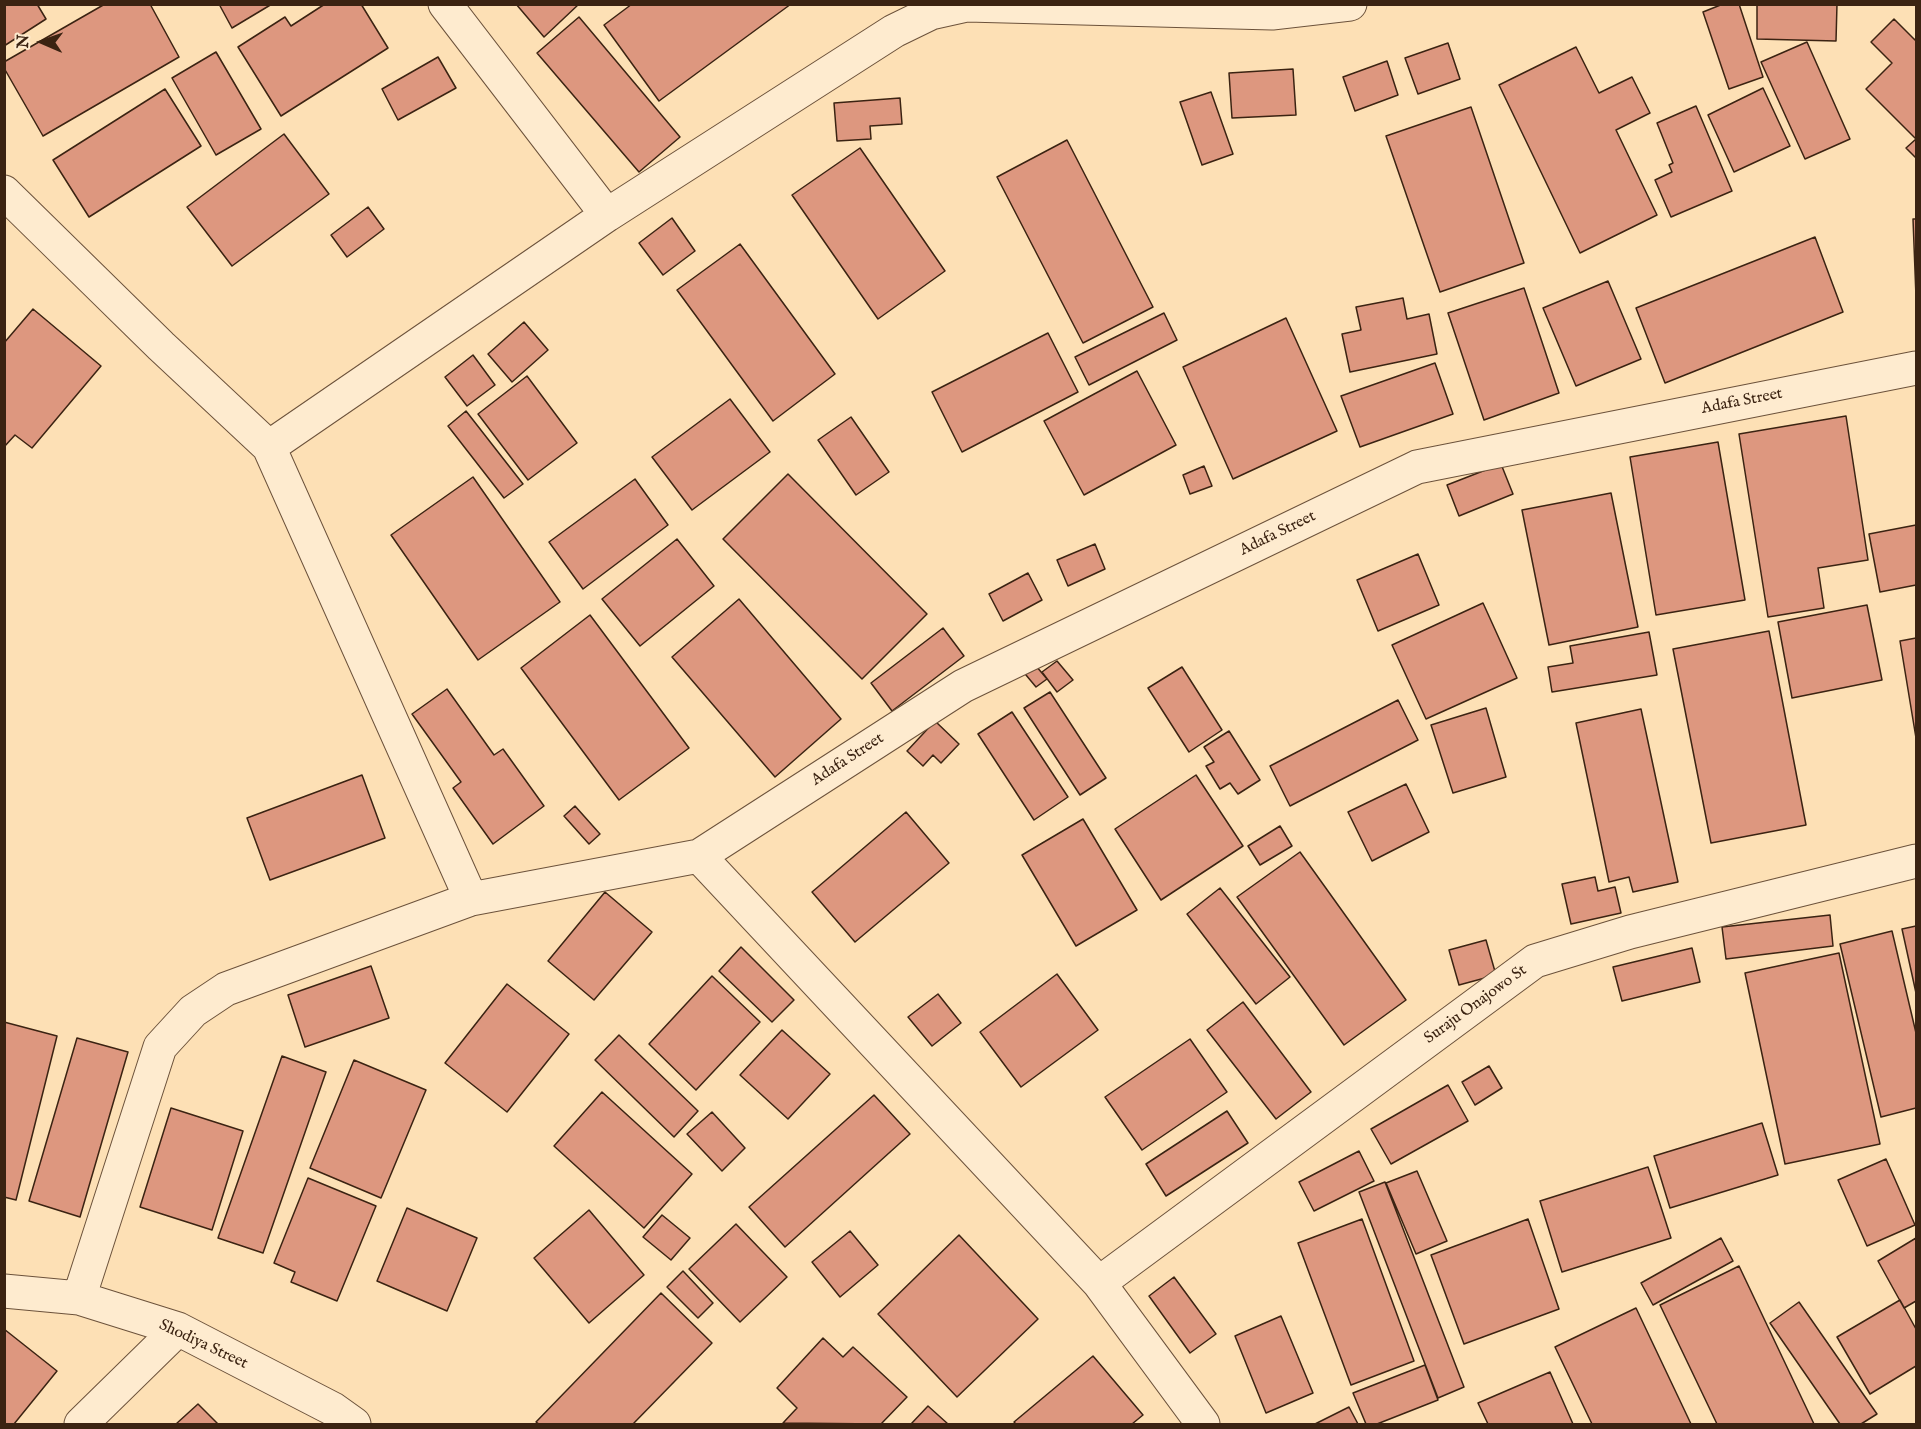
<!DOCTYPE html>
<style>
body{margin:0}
#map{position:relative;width:1921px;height:1429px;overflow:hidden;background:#fde0b5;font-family:"IM FELL English",serif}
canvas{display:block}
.frame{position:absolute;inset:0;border:6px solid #3b2312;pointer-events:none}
.north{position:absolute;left:12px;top:12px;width:60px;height:60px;-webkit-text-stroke:4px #feebcf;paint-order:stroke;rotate:272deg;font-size:16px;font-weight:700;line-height:24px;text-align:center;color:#3b2312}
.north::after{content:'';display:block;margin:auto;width:21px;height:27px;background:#3b2312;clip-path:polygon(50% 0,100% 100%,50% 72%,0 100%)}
</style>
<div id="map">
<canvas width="1921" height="1429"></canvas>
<div class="frame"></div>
<div class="north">N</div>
</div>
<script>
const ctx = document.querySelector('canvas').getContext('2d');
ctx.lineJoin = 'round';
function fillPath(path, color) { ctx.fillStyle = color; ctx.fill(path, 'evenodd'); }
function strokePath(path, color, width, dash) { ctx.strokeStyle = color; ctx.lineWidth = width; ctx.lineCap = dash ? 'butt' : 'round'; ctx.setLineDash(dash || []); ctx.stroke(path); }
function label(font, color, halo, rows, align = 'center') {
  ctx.font = font + ' "IM FELL English",serif'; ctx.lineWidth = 4.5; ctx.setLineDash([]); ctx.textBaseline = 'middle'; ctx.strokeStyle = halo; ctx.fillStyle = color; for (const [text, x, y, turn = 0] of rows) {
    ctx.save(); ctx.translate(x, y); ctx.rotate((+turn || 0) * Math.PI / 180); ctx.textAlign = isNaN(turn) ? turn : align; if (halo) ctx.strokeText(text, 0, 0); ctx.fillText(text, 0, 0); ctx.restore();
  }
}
const building = new Path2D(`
 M 4,4 L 37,4 L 46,19 L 4,46 Z
 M 105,4 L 150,4 L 179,57 L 43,136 L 4,68 L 4,62 Z
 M 219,4 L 272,4 L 232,28 Z
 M 325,4 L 361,4 L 388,48 L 281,116 L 238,47 L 285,17 L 291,26 Z
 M 516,4 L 579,4 L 544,37 Z
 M 632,4 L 791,4 L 659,101 L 604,25 Z
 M 1723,4 L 1739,4 L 1763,77 L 1729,89 L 1703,12 Z
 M 1757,4 L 1837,4 L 1836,41 L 1757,39 Z
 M 579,17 L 680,137 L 639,172 L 537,53 Z
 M 1894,19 L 1915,40 L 1916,38 L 1916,158 L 1906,148 L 1916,139 L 1866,89 L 1892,63 L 1871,42 Z
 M 1807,42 L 1850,139 L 1805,159 L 1761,62 Z
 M 1448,43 L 1460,79 L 1418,94 L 1405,58 Z
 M 1576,47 L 1599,93 L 1632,77 L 1650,113 L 1616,130 L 1657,215 L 1580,253 L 1499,85 Z
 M 216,52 L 261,129 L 216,155 L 172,78 Z
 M 438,57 L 456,88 L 398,120 L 382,89 Z
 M 1387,61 L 1398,95 L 1355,111 L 1343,77 Z
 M 1293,69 L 1296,115 L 1232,118 L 1229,73 Z
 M 1763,88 L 1790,146 L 1734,172 L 1708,115 Z
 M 165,89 L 201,146 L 89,217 L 53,160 Z
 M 1211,92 L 1233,154 L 1202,165 L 1180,102 Z
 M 900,98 L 902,124 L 870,126 L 871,139 L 837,141 L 834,103 Z
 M 1696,106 L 1732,191 L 1671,217 L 1655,180 L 1672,172 L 1669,165 L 1673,163 L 1657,123 Z
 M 1471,107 L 1524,263 L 1440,292 L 1386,136 Z
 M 284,134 L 329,194 L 232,266 L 187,207 Z
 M 1067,140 L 1153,307 L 1083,343 L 997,177 Z
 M 860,148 L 945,271 L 878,319 L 792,195 Z
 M 368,207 L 384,229 L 347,257 L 331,235 Z
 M 672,218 L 695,251 L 663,275 L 639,243 Z
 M 1913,219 L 1916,219 L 1916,297 Z
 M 1815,237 L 1843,312 L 1665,383 L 1636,308 Z
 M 740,244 L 835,374 L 773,421 L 677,290 Z
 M 1608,281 L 1641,359 L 1576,386 L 1543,308 Z
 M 1524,288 L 1559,393 L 1484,420 L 1448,313 Z
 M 1403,298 L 1407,319 L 1429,314 L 1437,354 L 1350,372 L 1342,334 L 1361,330 L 1356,307 Z
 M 33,309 L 101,366 L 32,448 L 15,435 L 4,447 L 4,343 Z
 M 1164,313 L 1177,340 L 1089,385 L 1075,357 Z
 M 1286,318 L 1337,431 L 1233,479 L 1183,367 Z
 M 524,322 L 548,350 L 512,382 L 488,354 Z
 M 1048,333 L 1078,392 L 962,452 L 932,392 Z
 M 473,355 L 495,385 L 467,406 L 445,377 Z
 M 1435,363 L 1453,414 L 1360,447 L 1341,396 Z
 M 1137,371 L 1176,445 L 1084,495 L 1044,421 Z
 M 527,376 L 577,443 L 528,480 L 478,414 Z
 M 730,399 L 770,452 L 692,510 L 652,457 Z
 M 466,411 L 523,484 L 504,498 L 448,426 Z
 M 1846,416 L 1868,560 L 1818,568 L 1824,608 L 1768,617 L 1739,434 Z
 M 851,417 L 889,472 L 856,495 L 818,440 Z
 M 1718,442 L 1745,600 L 1656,615 L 1630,457 Z
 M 1501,464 L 1513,494 L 1459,516 L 1447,485 Z
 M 1204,466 L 1212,486 L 1190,494 L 1183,475 Z
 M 788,474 L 927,614 L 862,679 L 723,539 Z
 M 473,477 L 560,602 L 478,660 L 391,535 Z
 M 635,479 L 668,525 L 583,589 L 549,542 Z
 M 1611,493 L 1638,627 L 1549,645 L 1522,510 Z
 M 1916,525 L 1916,585 L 1880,592 L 1869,534 Z
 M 677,539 L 714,586 L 640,646 L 602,599 Z
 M 1095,544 L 1105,569 L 1068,586 L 1057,560 Z
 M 1418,554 L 1439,605 L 1378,631 L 1357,580 Z
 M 1028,573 L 1042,600 L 1003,621 L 989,594 Z
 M 739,599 L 841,719 L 775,777 L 672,657 Z
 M 1483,603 L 1517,678 L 1426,719 L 1392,645 Z
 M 1867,605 L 1882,680 L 1792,698 L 1778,622 Z
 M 590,615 L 689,748 L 619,800 L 521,668 Z
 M 943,628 L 964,656 L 892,711 L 871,683 Z
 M 1769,631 L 1806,825 L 1711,843 L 1673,649 Z
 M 1649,632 L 1657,675 L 1552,692 L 1548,667 L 1573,663 L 1570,646 Z
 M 1916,638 L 1916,738 L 1900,641 Z
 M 1031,660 L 1047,679 L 1036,687 L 1021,669 Z
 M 1057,661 L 1073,680 L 1057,692 L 1042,672 Z
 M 1182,667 L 1222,730 L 1189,752 L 1148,688 Z
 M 447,689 L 494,755 L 503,749 L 544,806 L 493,844 L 453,788 L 461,782 L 412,714 Z
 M 1050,692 L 1106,778 L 1080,795 L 1024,708 Z
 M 1398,700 L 1418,740 L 1290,806 L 1270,766 Z
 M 1486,708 L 1506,777 L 1453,793 L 1431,725 Z
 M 1641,709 L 1678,882 L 1633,892 L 1629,877 L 1609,882 L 1576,723 Z
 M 1012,712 L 1068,797 L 1034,820 L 978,734 Z
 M 935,721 L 959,744 L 941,763 L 933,755 L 923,766 L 907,751 Z
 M 1229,731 L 1260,780 L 1238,794 L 1230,783 L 1220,789 L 1206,766 L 1214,762 L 1204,747 Z
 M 362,775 L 385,838 L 270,880 L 247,818 Z
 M 1196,775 L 1243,846 L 1161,900 L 1115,829 Z
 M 1406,784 L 1429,832 L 1372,861 L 1348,812 Z
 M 575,806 L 600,834 L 589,844 L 564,816 Z
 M 906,812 L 949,863 L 855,942 L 812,892 Z
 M 1083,819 L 1137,910 L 1076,946 L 1022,855 Z
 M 1280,826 L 1292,846 L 1260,865 L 1248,846 Z
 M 1300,852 L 1406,1000 L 1344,1045 L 1237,897 Z
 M 1595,877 L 1598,891 L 1615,887 L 1621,913 L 1571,924 L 1562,884 Z
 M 1220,888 L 1290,977 L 1256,1004 L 1187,914 Z
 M 605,892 L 652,932 L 594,1000 L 548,961 Z
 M 1830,915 L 1833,946 L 1726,959 L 1722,927 Z
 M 1916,926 L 1916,993 L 1902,929 Z
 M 1892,931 L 1916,1033 L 1916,1108 L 1881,1117 L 1840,944 Z
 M 1486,940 L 1496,975 L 1459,985 L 1449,950 Z
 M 741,947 L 794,1000 L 772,1022 L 719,971 Z
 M 1692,948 L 1700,982 L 1622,1001 L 1613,967 Z
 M 1839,953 L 1880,1144 L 1785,1164 L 1745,973 Z
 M 371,966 L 389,1018 L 305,1047 L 288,995 Z
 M 1057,974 L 1098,1030 L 1021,1087 L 980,1032 Z
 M 712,976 L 760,1022 L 696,1090 L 649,1044 Z
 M 507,984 L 569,1034 L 507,1112 L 445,1063 Z
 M 938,994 L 961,1023 L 932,1046 L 908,1017 Z
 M 1243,1002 L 1311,1092 L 1276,1119 L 1207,1030 Z
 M 4,1022 L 57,1036 L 16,1200 L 4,1197 Z
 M 782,1030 L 830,1074 L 788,1119 L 740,1075 Z
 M 619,1035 L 698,1111 L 674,1137 L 595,1060 Z
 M 77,1038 L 128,1052 L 80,1217 L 29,1201 Z
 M 1190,1039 L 1227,1092 L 1142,1150 L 1105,1097 Z
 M 282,1056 L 326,1072 L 263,1253 L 218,1238 Z
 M 354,1060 L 426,1090 L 381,1198 L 310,1168 Z
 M 1489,1066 L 1502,1088 L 1475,1105 L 1462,1082 Z
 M 1448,1085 L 1468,1121 L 1391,1164 L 1371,1129 Z
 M 602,1092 L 692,1174 L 644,1228 L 554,1146 Z
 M 874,1095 L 910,1134 L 785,1247 L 749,1207 Z
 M 171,1108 L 243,1131 L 212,1230 L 140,1207 Z
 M 1227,1111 L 1248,1143 L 1166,1196 L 1146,1164 Z
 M 712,1112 L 745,1148 L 722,1171 L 687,1134 Z
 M 1762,1123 L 1778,1175 L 1670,1208 L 1654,1156 Z
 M 1359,1151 L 1374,1181 L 1314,1211 L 1299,1182 Z
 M 1886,1159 L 1915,1225 L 1867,1246 L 1838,1180 Z
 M 1648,1167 L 1671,1238 L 1562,1272 L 1540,1201 Z
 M 1417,1171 L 1447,1241 L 1416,1254 L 1386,1183 Z
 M 308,1178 L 376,1206 L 337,1301 L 291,1282 L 295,1272 L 274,1263 Z
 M 1385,1182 L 1464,1387 L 1438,1398 L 1359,1192 Z
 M 407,1208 L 477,1238 L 447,1311 L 377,1281 Z
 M 589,1210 L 644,1275 L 589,1323 L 534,1258 Z
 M 662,1215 L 690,1238 L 671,1260 L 643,1237 Z
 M 1362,1219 L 1414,1361 L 1351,1385 L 1298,1243 Z
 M 1528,1219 L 1559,1309 L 1464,1344 L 1431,1255 Z
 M 736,1224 L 787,1277 L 740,1322 L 689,1269 Z
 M 850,1231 L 878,1265 L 840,1297 L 812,1262 Z
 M 959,1235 L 1038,1319 L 957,1397 L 878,1314 Z
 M 1721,1238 L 1733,1261 L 1653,1305 L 1641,1283 Z
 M 1916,1238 L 1916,1301 L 1904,1308 L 1878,1261 Z
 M 1739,1266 L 1814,1424 L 1717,1424 L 1660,1305 Z
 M 683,1271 L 713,1303 L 698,1318 L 667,1287 Z
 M 1174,1277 L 1216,1334 L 1190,1353 L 1149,1296 Z
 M 661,1293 L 712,1343 L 633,1424 L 539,1424 L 536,1422 Z
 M 1900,1300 L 1916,1329 L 1916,1366 L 1870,1394 L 1837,1337 Z
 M 1799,1302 L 1877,1414 L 1861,1424 L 1840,1424 L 1770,1323 Z
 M 1636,1308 L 1691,1424 L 1592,1424 L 1555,1347 Z
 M 1281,1316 L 1313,1393 L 1266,1413 L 1235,1336 Z
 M 4,1329 L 57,1371 L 14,1424 L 4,1424 Z
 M 823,1338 L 843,1357 L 853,1347 L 907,1397 L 881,1424 L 783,1423 L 797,1408 L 777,1388 Z
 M 1093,1356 L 1143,1415 L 1132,1424 L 1016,1424 L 1014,1422 Z
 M 1425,1365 L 1438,1400 L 1377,1424 L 1366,1424 L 1353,1393 Z
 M 1550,1372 L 1573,1424 L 1488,1424 L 1478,1403 Z
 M 198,1404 L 218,1424 L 176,1424 Z
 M 928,1406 L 948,1424 L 911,1424 Z
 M 1349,1407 L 1358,1424 L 1315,1424 Z`);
fillPath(building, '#dd977f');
strokePath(building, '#3b2312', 1.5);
const minor = new Path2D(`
 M 445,4 L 607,215
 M 4,192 L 161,346 L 269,447 L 471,899
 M 269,447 L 607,215 L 894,31 L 931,13 L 967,5 L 1272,13 L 1350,4
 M 699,856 L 1099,1283 L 1203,1424
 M 1099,1283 L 1535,961 L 1630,932 L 1916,861
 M 4,1291 L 79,1298 L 178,1329 L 333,1409 L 354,1424
 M 79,1298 L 160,1047 L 193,1011 L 226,989 L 471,899 L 699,856 L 963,686 L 1417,467 L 1916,368
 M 81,1424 L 178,1329`);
strokePath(minor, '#6c523b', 35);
strokePath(minor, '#feebcf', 33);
label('16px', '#3b2312', '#feebcf', [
 ["Adafa Street",1742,402,-11],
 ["Adafa Street",1278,534,-26],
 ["Adafa Street",848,760,-33],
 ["Suraju Onajowo St",1476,1005,-36],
 ["Shodiya Street",203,1345,25]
]);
</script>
